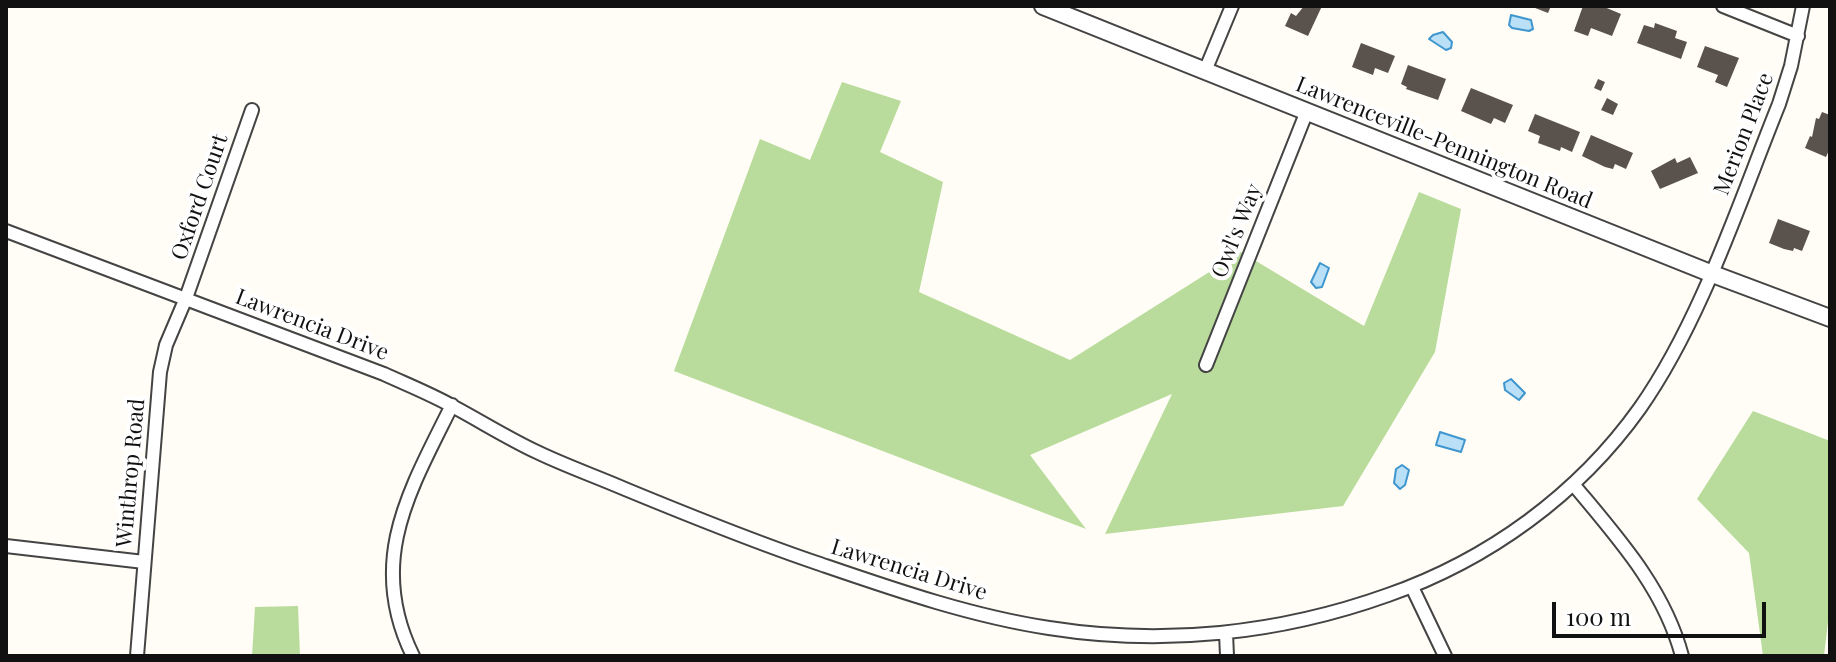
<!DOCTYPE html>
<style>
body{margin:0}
#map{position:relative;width:1836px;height:662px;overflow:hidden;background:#fffdf5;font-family:"Playfair Display",serif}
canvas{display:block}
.frame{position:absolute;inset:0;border:8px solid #111;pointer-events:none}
.scale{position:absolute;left:1552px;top:602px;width:214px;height:36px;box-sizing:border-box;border:4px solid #111;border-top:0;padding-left:10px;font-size:24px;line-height:28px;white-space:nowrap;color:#111;-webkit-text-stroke:6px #fff;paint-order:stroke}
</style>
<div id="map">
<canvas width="1836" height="662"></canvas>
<div class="frame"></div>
<div class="scale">100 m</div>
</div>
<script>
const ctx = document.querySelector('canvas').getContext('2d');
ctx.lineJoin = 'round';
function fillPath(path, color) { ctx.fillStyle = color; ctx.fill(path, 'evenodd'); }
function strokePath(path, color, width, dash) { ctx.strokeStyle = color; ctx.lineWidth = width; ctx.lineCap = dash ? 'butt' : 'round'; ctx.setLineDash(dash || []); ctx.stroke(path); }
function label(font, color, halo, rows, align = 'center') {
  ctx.font = font + ' "Playfair Display",serif'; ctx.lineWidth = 8; ctx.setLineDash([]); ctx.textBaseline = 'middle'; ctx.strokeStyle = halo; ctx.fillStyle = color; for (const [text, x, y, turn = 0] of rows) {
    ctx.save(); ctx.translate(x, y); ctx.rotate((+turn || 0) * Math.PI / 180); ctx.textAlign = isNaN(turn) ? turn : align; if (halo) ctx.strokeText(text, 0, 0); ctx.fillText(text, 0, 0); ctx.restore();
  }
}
fillPath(new Path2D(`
 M 842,82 L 901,101 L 880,152 L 943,182 L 919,292 L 1070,360 L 1241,252 L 1364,326 L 1419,192 L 1461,209 L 1435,352 L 1343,506 L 1105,534 L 1172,394 L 1030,455 L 1086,529 L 674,371 L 760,139 L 810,160 Z
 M 1753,411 L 1830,441 L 1830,604 L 1824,656 L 1763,656 L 1749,553 L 1697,499 Z
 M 298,606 L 300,656 L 252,656 L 255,607 Z`), '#b9dc9c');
const water = new Path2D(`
 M 1511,15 L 1531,20 L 1533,29 L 1529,31 L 1512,28 L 1509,25 Z
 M 1443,32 L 1452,42 L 1451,48 L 1446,50 L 1429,39 L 1433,35 Z
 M 1320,263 L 1329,268 L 1322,287 L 1316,288 L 1311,282 Z
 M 1511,379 L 1525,393 L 1519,400 L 1505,390 L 1504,383 Z
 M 1440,432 L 1465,440 L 1461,452 L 1436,445 Z
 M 1402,465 L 1409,470 L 1405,485 L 1400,489 L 1394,483 L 1396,469 Z`);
fillPath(water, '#b9e0f7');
strokePath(water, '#3f96cf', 2);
fillPath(new Path2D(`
 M 1304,6 L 1322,6 L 1308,36 L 1285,26 L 1291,13 L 1296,16 Z
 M 1530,6 L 1551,6 L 1548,13 Z
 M 1583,6 L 1602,6 L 1621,14 L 1612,36 L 1591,28 L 1588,36 L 1574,31 Z
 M 1655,23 L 1677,31 L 1675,38 L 1687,42 L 1681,59 L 1637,43 L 1644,25 L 1654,28 Z
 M 1361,43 L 1395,56 L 1388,73 L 1375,68 L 1373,75 L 1352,67 Z
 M 1705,46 L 1739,58 L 1727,87 L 1715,82 L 1718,75 L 1697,67 Z
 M 1408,65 L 1446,79 L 1438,100 L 1406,89 L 1407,87 L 1401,84 Z
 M 1598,79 L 1605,82 L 1601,91 L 1594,88 Z
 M 1471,88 L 1513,105 L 1505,123 L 1494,118 L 1491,124 L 1461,111 Z
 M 1607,98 L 1618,104 L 1613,115 L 1601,110 Z
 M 1822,112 L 1830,115 L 1830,148 L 1826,157 L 1805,148 L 1810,136 L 1812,137 L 1816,118 L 1819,119 Z
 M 1535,114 L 1580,132 L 1572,152 L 1561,147 L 1560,151 L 1538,143 L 1540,136 L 1528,131 Z
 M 1591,135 L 1633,153 L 1626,169 L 1615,164 L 1613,169 L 1605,167 L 1582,156 Z
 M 1690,157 L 1698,173 L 1660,189 L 1651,171 L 1675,158 L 1677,163 Z
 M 1778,219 L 1810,231 L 1802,251 L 1794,248 L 1793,251 L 1784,249 L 1769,243 Z`), '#5a524d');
const minor = new Path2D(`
 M 1723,6 L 1798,36
 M 1205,71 L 1232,6
 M 6,231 L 384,374 C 408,385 431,394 454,407 C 482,422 509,439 537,452 C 566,466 595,476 625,489 C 688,515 752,541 817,563 C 893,589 970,616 1049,628 C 1163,646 1279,634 1388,595 C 1488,560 1578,495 1640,408 C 1701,321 1739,203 1779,104 L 1791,66 L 1803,6
 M 1206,365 L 1307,111
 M 1573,484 C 1617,537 1664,588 1682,656
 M 6,546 L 144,562
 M 1412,587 L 1445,656
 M 1226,633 L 1227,656
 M 137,656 L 160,372 L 166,345 L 186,298 L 252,110
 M 413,656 C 366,561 410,490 452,405`);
const tertiary = new Path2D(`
 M 1043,6 L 1710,273 L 1830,318`);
strokePath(minor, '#444', 16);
strokePath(tertiary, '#444', 20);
strokePath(minor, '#fff', 12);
strokePath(tertiary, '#fff', 16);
label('22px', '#111', '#fff', [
 ["Merion Place",1744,134,-69],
 ["Lawrenceville-Pennington Road",1444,143,22],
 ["Oxford Court",200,197,-71],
 ["Owl's Way",1237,231,-68],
 ["Lawrencia Drive",312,325,21],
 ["Winthrop Road",131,473,-85],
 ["Lawrencia Drive",909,570,17]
]);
</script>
